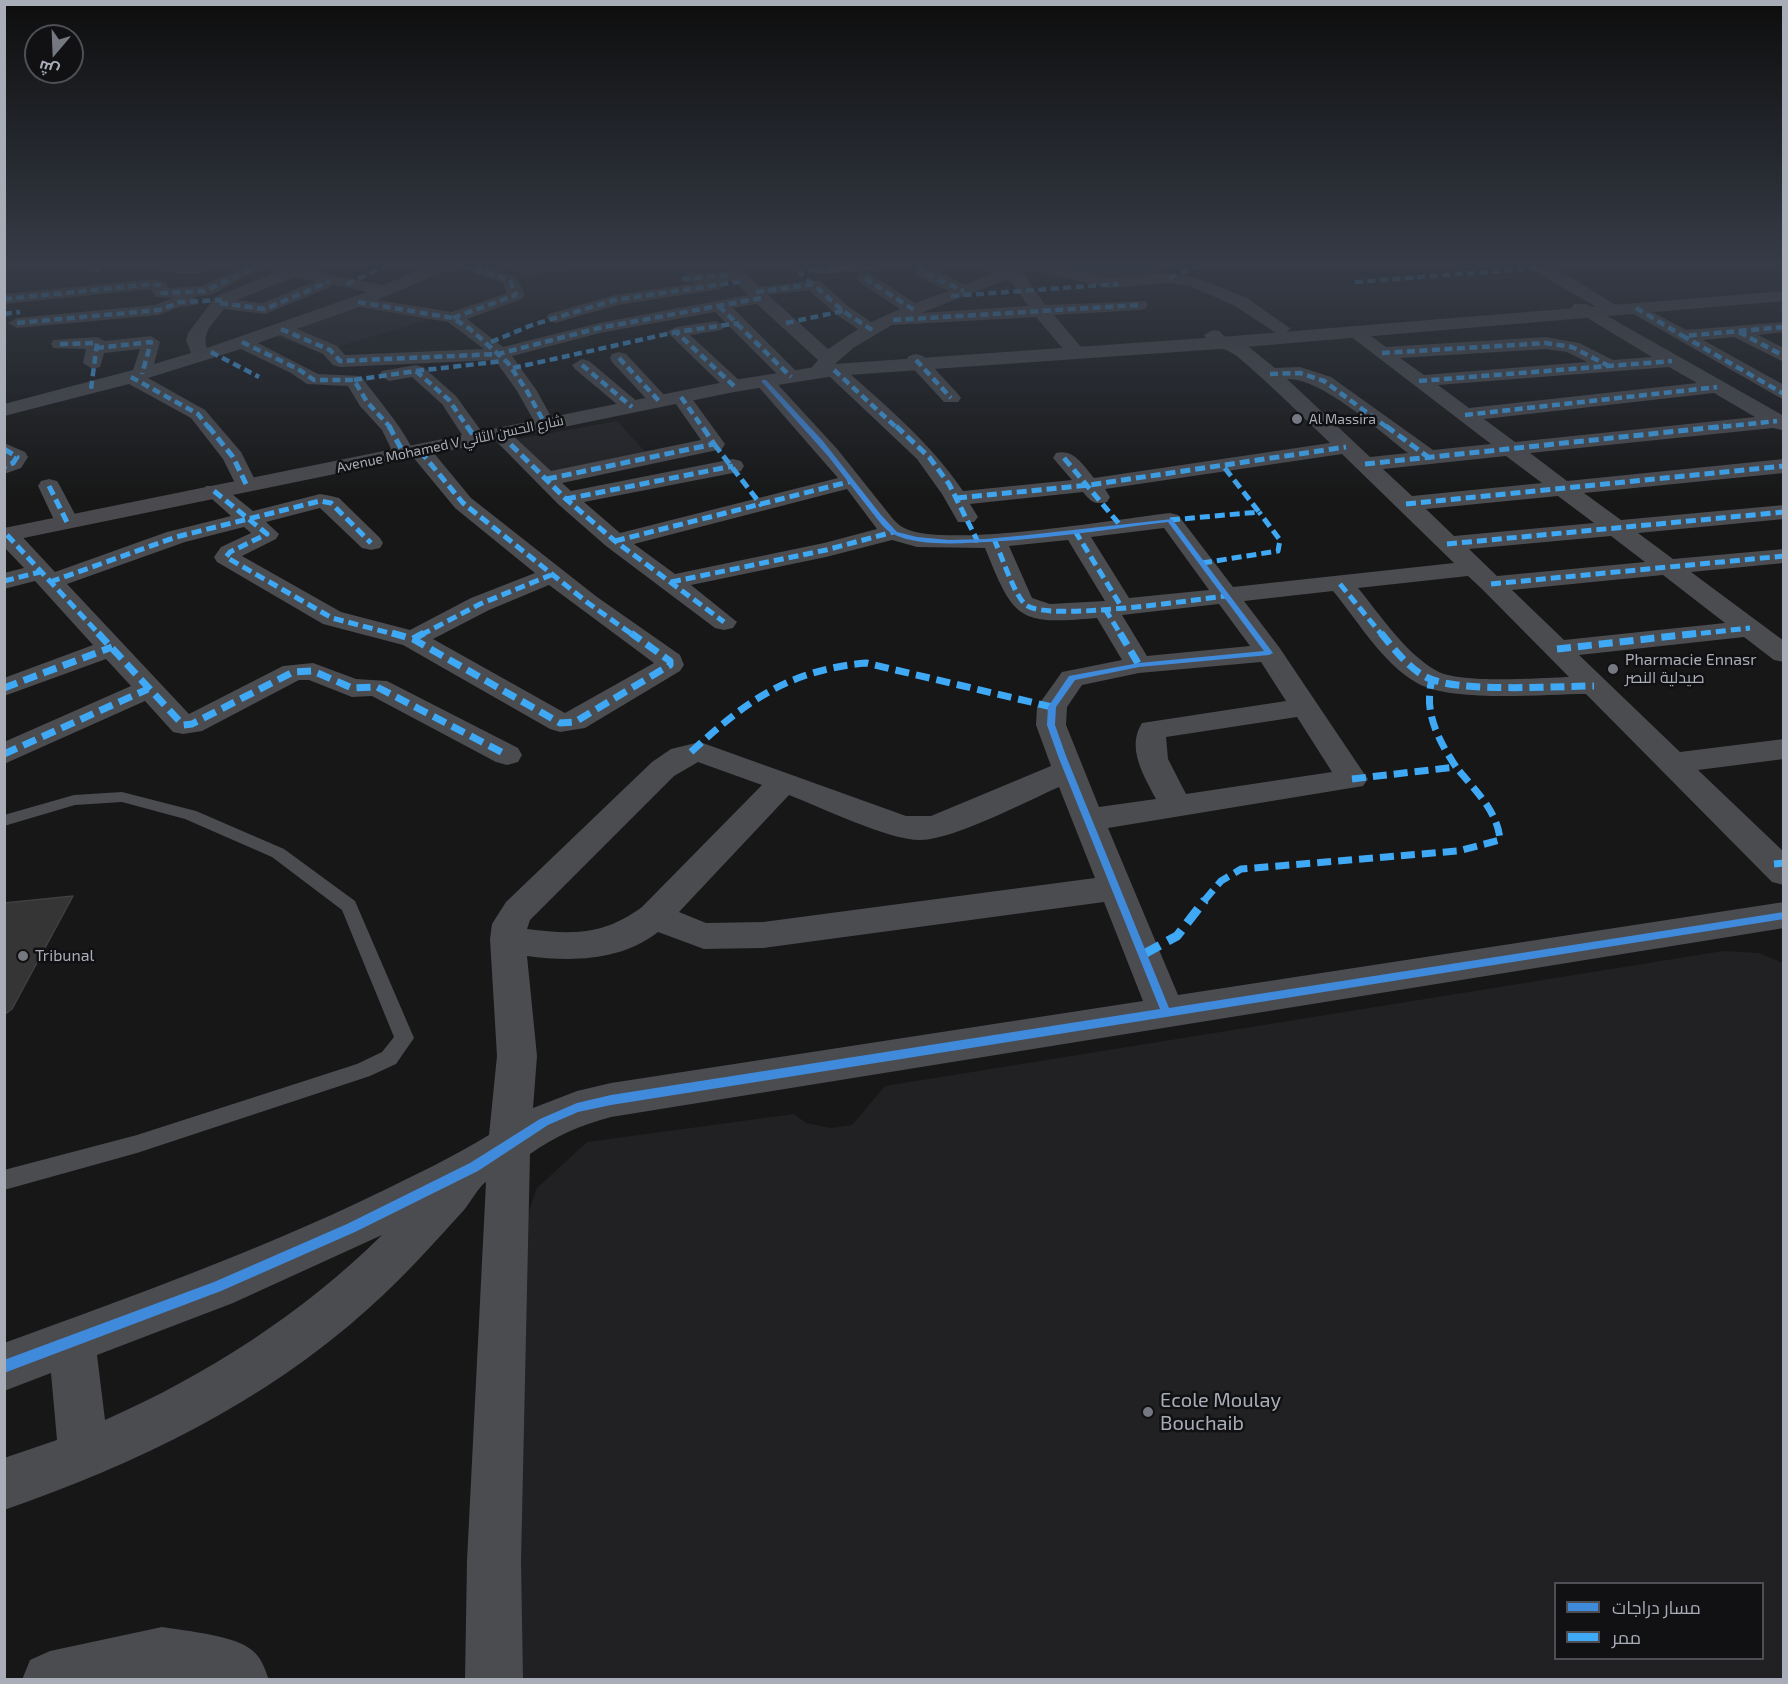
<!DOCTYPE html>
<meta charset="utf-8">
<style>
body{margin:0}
#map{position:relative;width:1788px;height:1684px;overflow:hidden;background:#171717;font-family:"Exo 2",Cairo,sans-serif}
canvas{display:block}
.frame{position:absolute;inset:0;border:6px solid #a8adb8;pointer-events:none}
.legend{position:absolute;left:1554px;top:1582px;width:210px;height:78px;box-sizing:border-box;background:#111113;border:2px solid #4d4f55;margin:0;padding:8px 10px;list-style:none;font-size:18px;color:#a8adb8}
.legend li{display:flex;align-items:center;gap:12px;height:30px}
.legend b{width:30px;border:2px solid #4d4f55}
.north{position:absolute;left:24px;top:24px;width:60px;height:60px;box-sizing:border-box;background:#111113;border:2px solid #4d4f55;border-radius:50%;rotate:199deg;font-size:16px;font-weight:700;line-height:24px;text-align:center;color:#a8adb8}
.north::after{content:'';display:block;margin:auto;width:21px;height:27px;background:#757880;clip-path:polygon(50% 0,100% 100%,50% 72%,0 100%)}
</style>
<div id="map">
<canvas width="1788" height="1684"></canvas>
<div class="frame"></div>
<ul class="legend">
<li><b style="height:8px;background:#408adc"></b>مسار دراجات</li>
<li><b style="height:8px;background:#3fa9f5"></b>ممر</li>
</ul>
<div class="north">ش</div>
</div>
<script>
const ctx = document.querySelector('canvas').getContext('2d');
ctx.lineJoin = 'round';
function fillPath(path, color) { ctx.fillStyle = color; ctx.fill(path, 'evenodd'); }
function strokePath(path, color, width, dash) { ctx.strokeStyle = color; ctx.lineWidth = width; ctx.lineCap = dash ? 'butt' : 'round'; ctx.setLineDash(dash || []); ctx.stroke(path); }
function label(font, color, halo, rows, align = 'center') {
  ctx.font = font + ' "Exo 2",Cairo,sans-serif'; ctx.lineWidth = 5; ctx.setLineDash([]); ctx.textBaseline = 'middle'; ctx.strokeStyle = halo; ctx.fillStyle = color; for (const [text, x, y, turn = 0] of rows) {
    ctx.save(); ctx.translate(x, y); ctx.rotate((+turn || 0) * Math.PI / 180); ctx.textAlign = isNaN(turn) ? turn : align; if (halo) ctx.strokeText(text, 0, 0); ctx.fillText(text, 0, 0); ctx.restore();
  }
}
fillPath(new Path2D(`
 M 511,266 L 563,266 L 567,270 L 522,277 Z
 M 349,307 L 439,317 L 320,352 L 271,335 Z
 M 617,421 L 650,457 L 537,480 L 502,442 Z
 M 1723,951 L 1759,953 L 1783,963 L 1783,1679 L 503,1680 L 519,1240 L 537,1188 L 587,1142 L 794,1114 L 806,1123 L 831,1128 L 852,1125 L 885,1086 ZM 1556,1584 L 1762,1584 L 1762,1658 L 1556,1658 Z`), '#212123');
fillPath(new Path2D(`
 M 1046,266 L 1172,266 L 1134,281 L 1114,283 Z`), '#1d241e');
const building = new Path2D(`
 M 73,896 L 12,1009 L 4,1015 L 4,903 Z`);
fillPath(building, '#353536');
strokePath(building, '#3f4043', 1.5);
fillPath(new Path2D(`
 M 122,792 L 196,811 L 284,849 L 355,901 L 414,1038 L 396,1064 L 370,1076 L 137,1153 L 4,1190 L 4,1170 L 137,1135 L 357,1064 L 382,1052 L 394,1037 L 342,910 L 272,857 L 185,819 L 122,802 L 75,805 L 4,826 L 4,815 L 74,795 Z`), '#4b4c50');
fillPath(new Path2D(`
 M 161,266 L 215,266 C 206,276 170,277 161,266 Z
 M 244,266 L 265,266 L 211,295 L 193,297 L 199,301 L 196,305 L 179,307 L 159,315 L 17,328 L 8,323 L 17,318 L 155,305 L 173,298 L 156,297 L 151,289 L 4,304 L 4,294 L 152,279 L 165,281 L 168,288 L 202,286 Z
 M 281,266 L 317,266 L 312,271 L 383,285 L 428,266 L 484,266 L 516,276 L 525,295 L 522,299 L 467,319 L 503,347 L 599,323 L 748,295 L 735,281 L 721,282 L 723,285 L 721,289 L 617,305 L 555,323 L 546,318 L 549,314 L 615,295 L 696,283 L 685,282 L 683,278 L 691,273 L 739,271 L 745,272 L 759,287 L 819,280 L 849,307 L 871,322 L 900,309 L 859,282 L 857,278 L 859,274 L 871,274 L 915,303 L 949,291 L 923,279 L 909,266 L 928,266 L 965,285 L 992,274 L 981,266 L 1021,266 L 1016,272 L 1024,275 L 1045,305 L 1145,301 L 1148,305 L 1145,309 L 1139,310 L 1054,315 L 1086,353 L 1077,359 L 1070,357 L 1036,317 L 892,325 L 853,348 L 835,364 L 841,366 C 885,405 929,441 963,491 L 1072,480 L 1053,458 L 1056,453 C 1074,449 1083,465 1094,478 L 1330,443 C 1300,414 1270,384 1238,357 C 1226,347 1213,349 1204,335 L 1213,330 L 1219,331 L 1227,339 L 1245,344 L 1275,368 L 1300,367 L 1331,377 L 1433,450 L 1491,444 L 1345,332 L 1348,328 L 1360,328 L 1386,347 L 1546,337 L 1579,343 L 1613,360 L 1652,357 L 1571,308 L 1574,304 L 1586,304 L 1784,416 L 1782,430 L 1773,428 L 1530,453 L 1567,481 L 1784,459 L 1784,473 L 1584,493 L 1621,520 L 1784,505 L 1784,519 L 1638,533 L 1673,559 L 1784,549 L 1784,563 L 1691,572 L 1784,641 L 1784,662 L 1774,660 L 1744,637 L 1579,655 L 1680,752 L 1784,739 L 1784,759 L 1698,770 L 1784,852 L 1784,885 L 1772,882 L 1586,694 C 1544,694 1452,703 1417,683 C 1382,663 1358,621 1333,591 L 1244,601 L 1279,647 L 1363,772 L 1368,779 L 1363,786 L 1108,828 L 1178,995 L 1784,902 L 1784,928 L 611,1117 C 580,1125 556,1136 530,1154 L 521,1561 L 523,1680 L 465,1680 L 467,1561 L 486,1182 C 480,1185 470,1203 464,1210 C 433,1244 403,1278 369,1308 C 264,1403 136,1464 4,1510 L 4,1458 L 57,1440 L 51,1373 L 4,1391 L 4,1343 C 130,1297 256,1252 376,1194 C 415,1175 453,1157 489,1135 L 497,1056 L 490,939 L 492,924 L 506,902 L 652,762 L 671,749 L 700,742 L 906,816 L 931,816 L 1051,766 L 1036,725 L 1037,707 L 1062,672 L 1122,660 L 1097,618 C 1018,625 1014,620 985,548 L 917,547 L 892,540 L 826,557 L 691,585 L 737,622 L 733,628 L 724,630 L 715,628 L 606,546 L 558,504 L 493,438 L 489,434 L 493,430 L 507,430 L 551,471 L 701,440 L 671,397 L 674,393 L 688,393 L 725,444 L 722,449 L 562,483 L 571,491 L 733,459 L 741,461 L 744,466 L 741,471 L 733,473 L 584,502 L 620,533 L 838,478 L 757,385 L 754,381 L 757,377 L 771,377 L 838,450 L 893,519 C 896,522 900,526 904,528 C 946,549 1117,519 1170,513 L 1178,515 L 1233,587 L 1454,563 L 1342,454 L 1105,489 L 1110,497 L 1107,502 C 1095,505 1091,502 1083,492 L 970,504 L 978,517 L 974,522 L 958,522 L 942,494 L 917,459 L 827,374 L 818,378 L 811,376 L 808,372 L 818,360 L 757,304 L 733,308 L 798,373 L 801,377 L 798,381 L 784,381 L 715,312 L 600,333 L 512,356 L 537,391 L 555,424 L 552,428 L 538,428 L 517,391 L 495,360 L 340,367 L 333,365 L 323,354 L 280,335 L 258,343 L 318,374 L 361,376 C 378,400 398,421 412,448 L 420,445 L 428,446 L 471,498 L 597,597 L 680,655 L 684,665 L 680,671 L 585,728 L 560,732 L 550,729 L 403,645 L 323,624 L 217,562 L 214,557 L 221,547 L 251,533 L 244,527 L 185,542 L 67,584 L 189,714 L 283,666 L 313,663 L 356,679 L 387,681 L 518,748 L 522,755 L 518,762 L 507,765 L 496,762 L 372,696 L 352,697 L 309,680 L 299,680 L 202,731 L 183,734 L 173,732 L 145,701 L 4,764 L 4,742 L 131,686 L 106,659 L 4,696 L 4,678 L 93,645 L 35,581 L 4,589 L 4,573 L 24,568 L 4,547 L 4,528 L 16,530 L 55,572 L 167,532 L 231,516 L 203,491 L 206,486 L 222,486 L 253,511 L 320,494 L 331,496 L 339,498 L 380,538 L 383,543 L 380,548 L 371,550 L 362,548 L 320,508 L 266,522 L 279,534 L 276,539 L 242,556 L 341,612 L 410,630 L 471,598 L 535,573 L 455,508 L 413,457 L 404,461 L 396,459 L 382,430 L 360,406 L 348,386 L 307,384 L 291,373 L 241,349 L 148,378 L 205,410 L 241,452 L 257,484 L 254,489 L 238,489 L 223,459 L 191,418 L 129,384 L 4,416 L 4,404 L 133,370 L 140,349 L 104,353 L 100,367 L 93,369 L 83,363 L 86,349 L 53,348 L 51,344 L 53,340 L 97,337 L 105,341 L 151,336 L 160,342 L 154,364 L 191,353 L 186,340 L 188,333 L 216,296 L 278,272 L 277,270 ZM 460,268 L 503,283 L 507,293 L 452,312 L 377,300 L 440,273 ZM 295,277 L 315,281 L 263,303 L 237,300 ZM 1006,280 L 1012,283 L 1028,306 L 921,313 ZM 335,285 L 367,292 L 207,348 C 201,332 215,321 224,309 L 265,314 ZM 809,290 L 837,315 L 858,329 L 828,349 L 768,295 ZM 359,307 L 448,322 L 484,349 L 345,355 L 337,346 L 297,329 ZM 1546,349 L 1567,352 L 1587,362 L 1424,375 L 1400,358 ZM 1669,367 L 1697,383 L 1469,408 L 1438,385 ZM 1287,379 C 1322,378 1379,431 1408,453 L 1370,457 ZM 1714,393 L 1755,417 L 1515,442 L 1484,419 ZM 1506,456 L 1542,483 L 1412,496 L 1383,469 ZM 847,489 L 877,529 L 824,543 L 675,574 L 634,544 ZM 1558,496 L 1594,523 L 1454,536 L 1426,509 ZM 1164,528 L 1209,590 L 1129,598 L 1091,537 ZM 1611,536 L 1645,562 L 1497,576 L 1469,549 ZM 1068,540 L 1105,601 L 1050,604 L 1032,598 L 1009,546 ZM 1663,575 L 1725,623 L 1564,640 L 1512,590 ZM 1468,576 L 1482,589 L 1569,677 C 1540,678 1460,684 1437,671 C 1405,653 1381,616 1358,588 ZM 549,585 L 654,663 L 565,713 L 433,639 L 489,610 ZM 1219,604 L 1250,646 L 1147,656 L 1122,615 ZM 1261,662 L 1286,701 L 1142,723 C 1126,748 1144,776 1156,799 L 1099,807 L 1066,725 L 1067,707 L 1082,685 L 1139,673 ZM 1297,717 L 1332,772 L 1186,794 L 1168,759 L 1166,737 ZM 698,762 L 762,785 L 642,907 C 604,935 573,935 527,929 L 530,920 L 674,776 ZM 1059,787 L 1095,878 L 763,922 L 706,923 L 679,912 L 789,795 C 820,807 891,841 921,840 C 955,839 1025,802 1059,787 ZM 1104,902 L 1143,1001 L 611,1083 L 577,1091 L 533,1108 L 537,1056 L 527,956 C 572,962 621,961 658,932 L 704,949 L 763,948 ZM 382,1235 C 303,1313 207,1375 105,1420 L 97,1355 L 233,1303 Z
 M 810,266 L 881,266 L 873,271 L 816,274 L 810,272 L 808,269 Z
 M 1025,266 L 1056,266 L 1110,278 L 1169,273 L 1194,277 L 1247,298 L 1291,329 L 1282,334 L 1276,333 L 1235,306 L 1190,286 L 1169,283 L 1110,288 L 1027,269 Z
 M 1525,266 L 1546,266 L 1571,277 L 1622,309 L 1619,313 L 1607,313 Z
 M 1636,303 L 1686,330 L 1784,322 L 1784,332 L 1758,335 L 1784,348 L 1784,362 L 1734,337 L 1703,340 L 1784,385 L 1784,400 L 1630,312 L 1627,308 L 1630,304 Z
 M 716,321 L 725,326 L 722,330 L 690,335 L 741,382 L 744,386 L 741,390 L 727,390 L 667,332 L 676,327 Z
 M 619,352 L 626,354 L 666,397 L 669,401 L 666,405 L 652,405 L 612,362 L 610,358 L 612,354 Z
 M 916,354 L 923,356 L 958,394 L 961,398 L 958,402 L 944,402 L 909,364 L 906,360 L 909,356 Z
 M 582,359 L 589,361 L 639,403 L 642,407 L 639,411 L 625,411 L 575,369 L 572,365 Z
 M 416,365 L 423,367 L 456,396 L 487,439 L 484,444 L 468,444 L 442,404 L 412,377 L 389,381 L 379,375 L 382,371 Z
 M 4,443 L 25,452 L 28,457 L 21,468 L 4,474 Z
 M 49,479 L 57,481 L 60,486 L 79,522 L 75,527 L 59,527 L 55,522 L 38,486 L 41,481 Z
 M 162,1627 C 185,1631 236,1635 253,1651 C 262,1659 265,1669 269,1680 L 22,1680 L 30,1660 L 50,1651 Z`), '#4b4c50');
fillPath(new Path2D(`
 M 1784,291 L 1784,301 L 1233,348 L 834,376 L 734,392 L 4,542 L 4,528 L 734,380 L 834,364 L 1233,336 Z`), '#4a4a4e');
strokePath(new Path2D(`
 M 917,266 L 929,275 L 964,291
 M 816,269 L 873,266
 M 97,272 L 98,266
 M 865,278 L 914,310
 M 1169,278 L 1197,266
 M 682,279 L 731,275
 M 1355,282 L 1538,268
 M 347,284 L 386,266
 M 813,284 L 800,273 L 816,269 L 815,266
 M 756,292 L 813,284 L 843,311 L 872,330
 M 951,296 L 1118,284
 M 4,299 L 152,284 L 159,285 L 162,293 L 205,291 L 257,266
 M 358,302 L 453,318 L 470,329 L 508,363 L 527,391 L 545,424
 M 220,303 L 265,309 L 330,281
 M 719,306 L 791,377
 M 1636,308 L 1683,336
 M 4,314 L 20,312
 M 453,318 L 516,295 L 510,280 L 467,266
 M 893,320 L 1139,305
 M 17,323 L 159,310 L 180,302 L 222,300
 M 786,323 L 843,311
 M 1784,327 L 1683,336 L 1784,394
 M 281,329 L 330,350 L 340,361 L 498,354 L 599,328 L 761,298
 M 1739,332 L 1784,356
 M 242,342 L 298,369 L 314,380 L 354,380 L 367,402 L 391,428
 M 491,342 L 532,325 L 615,300 L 744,281
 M 60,344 L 97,343 L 91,389
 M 96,348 L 151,342 L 142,374
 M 211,352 L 259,377
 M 1382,353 L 1546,343 L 1572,347 L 1609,366
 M 619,358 L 659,401
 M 916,360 L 951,398
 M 582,365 L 632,407
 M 513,368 L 676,332
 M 834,370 L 897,428
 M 416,371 L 503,361
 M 1270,374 L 1300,373 L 1324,381 L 1388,428
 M 131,377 L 198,414 L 209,428
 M 354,380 L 416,371 L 449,400 L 468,428
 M 1419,381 L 1672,361
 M 734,386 L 676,332 L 739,323
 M 681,397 L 703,428
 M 1465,415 L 1717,387
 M 1711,428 L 1777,421`), '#3fa9f5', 4.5, [8, 4.5]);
strokePath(new Path2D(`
 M 208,426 L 233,457 L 246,484
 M 389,426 L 404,454
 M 467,426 L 476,439
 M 896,426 L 929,457 L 949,484 L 977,540 L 974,540
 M 1386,426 L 1428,457
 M 500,434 L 566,499 L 615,541 L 724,622
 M 714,444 L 762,506
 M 4,449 L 17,457 L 13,463 L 4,467
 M 420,451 L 463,503 L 588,603 L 633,635
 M 1064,458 L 1120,525
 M 1365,464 L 1726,426
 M 547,479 L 714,444 L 702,426
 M 49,486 L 67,522
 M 214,491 L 267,534 L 230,552 L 226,557 L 332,618 L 397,635
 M 957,498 L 1089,485 L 1346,447
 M 566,499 L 733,466
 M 1406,504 L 1784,466
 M 1170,520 L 1259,512 L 1224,467
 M 1075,531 L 1121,606
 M 7,535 L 100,635
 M 994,539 C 1001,554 1015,597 1026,605 C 1049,622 1191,600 1226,596
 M 615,541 L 852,481
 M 1447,544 L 1784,512
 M 1202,563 L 1278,551 L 1280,540 L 1259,512
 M 4,581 L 40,572
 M 50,582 L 176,537 L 320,501 L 331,503 L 371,543
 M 671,582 L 826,550 L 893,532
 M 1340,584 L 1382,635
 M 1491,584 L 1784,556
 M 1105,609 L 1121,635
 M 421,635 L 480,604 L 551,575
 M 1686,635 L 1750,628`), '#3fa9f5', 5, [10, 5]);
strokePath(new Path2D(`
 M 98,633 L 183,725 L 192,724 L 293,672 L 313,671 L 352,688 L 377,687 L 507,755
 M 392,633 L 413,639 L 560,723 L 575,722 L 670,665 L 670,661 L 631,633
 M 1120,633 L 1139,665
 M 1381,633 C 1394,649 1409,669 1428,678 C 1459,693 1556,686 1594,686
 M 413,639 L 424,633
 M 1557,649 L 1700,633
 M 4,688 L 112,647
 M 691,752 C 746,701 789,670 866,663 L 1052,707
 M 4,754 L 148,689
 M 1352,779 L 1456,767 C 1439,741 1423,712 1432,680
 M 1774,864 L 1784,863
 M 1204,901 L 1221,881 L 1241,869 L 1458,851 L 1500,840 C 1498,811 1473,788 1456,767`), '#3fa9f5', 7, [14, 7]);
strokePath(new Path2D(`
 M 1144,954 L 1177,936 L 1205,900`), '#3fa9f5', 9, [18, 9]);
fillPath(new Path2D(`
 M 762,380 L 766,380 L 822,440 L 881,515 L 897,532 L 917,537 L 949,540 L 986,539 L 1028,535 L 1172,519 L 1273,653 L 1269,655 L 1139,667 L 1075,680 L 1056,707 L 1055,725 L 1066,756 L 1169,1008 L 1784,912 L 1784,919 L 611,1105 L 578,1112 L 548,1125 L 478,1171 L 355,1232 L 221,1291 L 4,1373 L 4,1360 L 214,1282 L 347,1224 L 470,1163 L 540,1119 L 577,1103 L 611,1095 L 1160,1009 L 1058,756 L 1047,725 L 1048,707 L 1069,676 L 1139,663 L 1264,651 L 1168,522 C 1101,530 1034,541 966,543 C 944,544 913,544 893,534 C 889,532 885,528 882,525 L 828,456 L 762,382 Z`), '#408adc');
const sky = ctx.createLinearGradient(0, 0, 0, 502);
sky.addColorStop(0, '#0d0d0d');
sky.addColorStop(0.53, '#363c47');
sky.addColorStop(1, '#363c4700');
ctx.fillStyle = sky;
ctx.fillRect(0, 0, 1788, 502);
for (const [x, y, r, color] of [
 [1297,419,6,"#757880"],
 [1613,669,6,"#757880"],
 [23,956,6,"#757880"],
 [1148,1412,6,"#757880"]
]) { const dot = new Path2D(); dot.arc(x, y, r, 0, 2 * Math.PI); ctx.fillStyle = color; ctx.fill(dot); strokePath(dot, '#111113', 2); }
label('14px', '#a8adb8', '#111113', [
 ["Al Massira",1309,419]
], 'left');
label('14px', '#a8adb8', '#111113', [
 ["Avenue Mohamed V شارع الحسن الثاني",450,444,-12]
]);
label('16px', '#a8adb8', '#111113', [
 ["Pharmacie Ennasr",1625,660],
 ["صيدلية النصر",1625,678],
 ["Tribunal",35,956]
], 'left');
label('20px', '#a8adb8', '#111113', [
 ["Ecole Moulay",1160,1400],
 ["Bouchaib",1160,1423]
], 'left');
</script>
